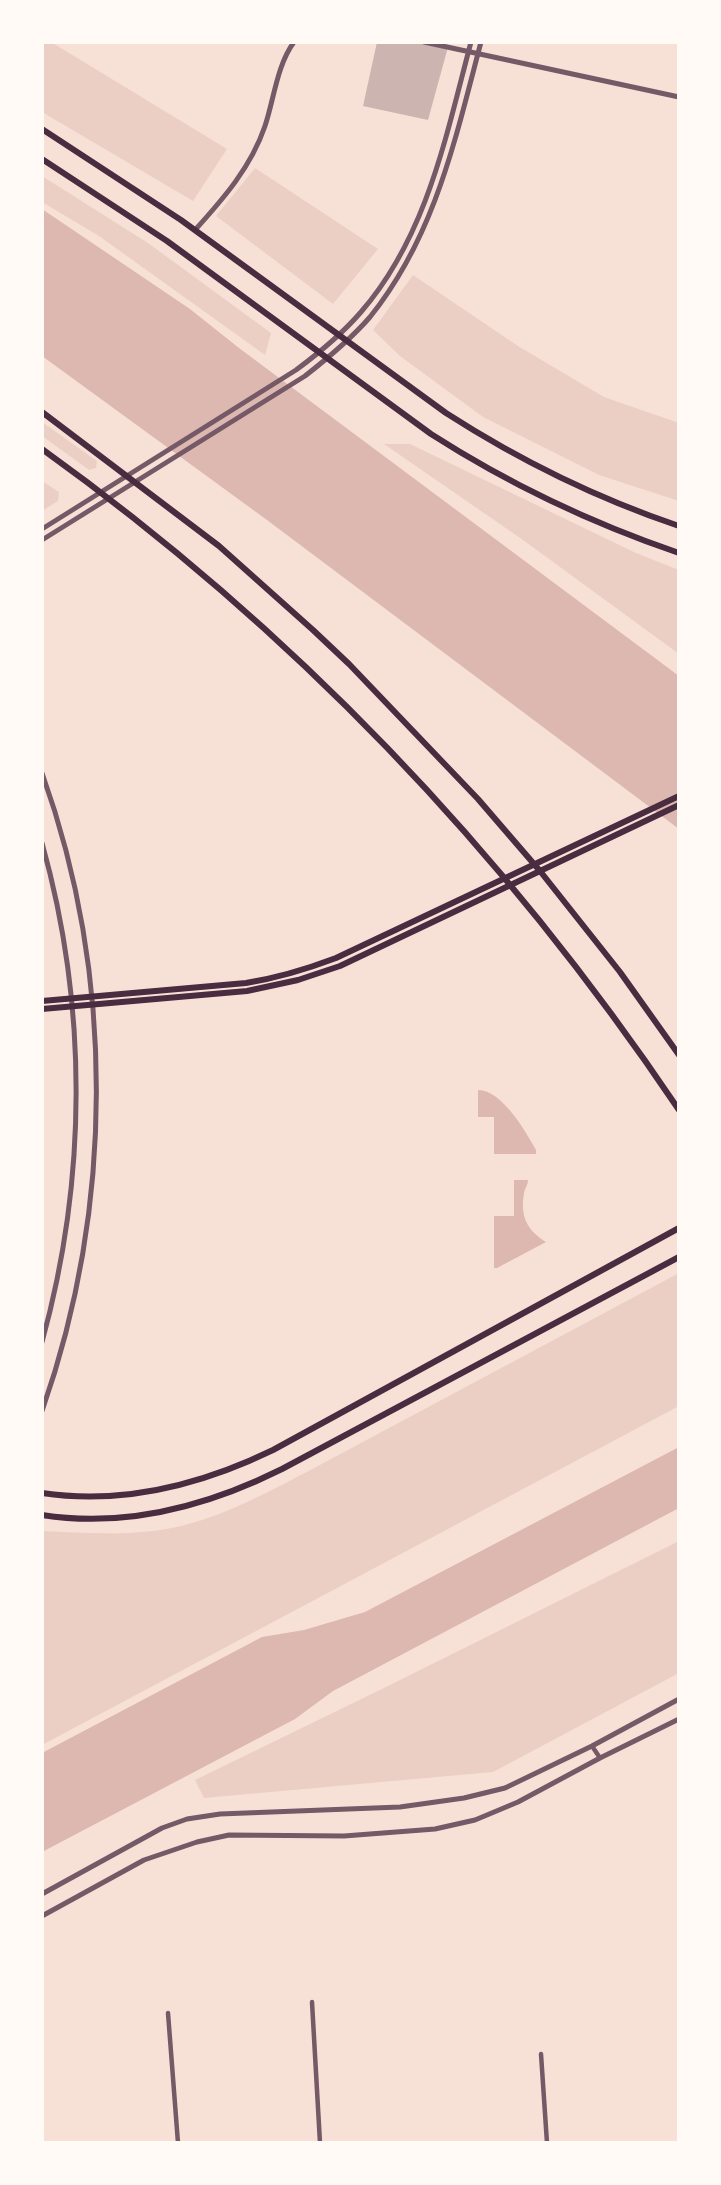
<!DOCTYPE html>
<style>
body{margin:0}
#map{position:relative;width:721px;height:2185px;overflow:hidden;background:#f7e1d7;font-family:"Alegreya Sans",sans-serif}
canvas{display:block}
.frame{position:absolute;inset:0;border:44px solid #fffaf5;pointer-events:none}
</style>
<div id="map">
<canvas width="721" height="2185"></canvas>
<div class="frame"></div>
</div>
<script>
const ctx = document.querySelector('canvas').getContext('2d');
ctx.lineJoin = 'round';
function fillPath(path, color) { ctx.fillStyle = color; ctx.fill(path, 'evenodd'); }
function strokePath(path, color, width, dash) { ctx.strokeStyle = color; ctx.lineWidth = width; ctx.lineCap = dash ? 'butt' : 'round'; ctx.setLineDash(dash || []); ctx.stroke(path); }
fillPath(new Path2D(`
 M 42,42 L 51,42 L 227,149 L 193,201 L 42,112 Z
 M 255,168 L 378,249 L 333,304 L 216,216 Z
 M 42,176 L 148,243 L 271,333 L 265,355 L 99,236 L 42,202 Z
 M 413,275 L 518,346 L 604,397 L 679,423 L 679,501 L 599,475 L 483,417 L 400,356 L 373,330 Z
 M 42,422 L 97,461 L 96,468 L 89,470 L 42,436 Z
 M 384,444 L 410,444 L 636,553 L 679,570 L 679,654 L 523,540 Z
 M 42,481 L 59,492 L 58,501 L 42,511 Z
 M 679,1273 L 679,1406 L 42,1745 L 42,1531 C 89,1533 139,1537 185,1525 C 231,1513 274,1489 316,1467 Z
 M 679,1541 L 679,1673 L 493,1772 L 204,1798 L 195,1780 L 388,1686 Z`), '#ebcfc5');
fillPath(new Path2D(`
 M 42,209 L 190,309 L 239,348 L 679,676 L 679,829 L 267,520 L 42,356 Z
 M 478,1090 C 502,1090 526,1132 536,1150 L 536,1154 L 494,1154 L 494,1117 L 478,1117 Z
 M 514,1180 L 528,1180 C 528,1185 525,1188 524,1193 C 520,1217 527,1230 546,1242 L 497,1268 L 494,1268 L 494,1216 L 514,1216 Z
 M 679,1447 L 679,1508 L 333,1691 L 295,1719 L 42,1852 L 42,1753 L 262,1637 L 304,1630 L 365,1612 Z`), '#dcb8b0');
fillPath(new Path2D(`
 M 377,42 L 424,42 L 448,47 L 428,120 L 363,106 Z`), '#ccb4b1');
strokePath(new Path2D(`
 M 592,1746 L 600,1758
 M 312,2002 L 320,2143
 M 168,2013 L 178,2143
 M 541,2054 L 547,2143`), '#755966', 4.5);
strokePath(new Path2D(`
 M 424,42 L 679,97
 M 195,230 C 224,198 251,167 265,126 C 274,99 277,65 294,42
 M 42,529 L 296,370 C 319,353 342,334 361,312 C 427,236 446,136 471,42
 M 42,540 L 305,376 C 328,358 351,339 370,317 C 435,236 455,140 481,42
 M 42,773 C 115,977 114,1206 42,1411
 M 42,843 C 88,1007 87,1179 42,1342
 M 42,1894 L 162,1828 L 187,1819 L 220,1814 L 400,1807 L 464,1798 L 505,1788 L 592,1746 L 679,1699
 M 42,1916 L 144,1860 L 197,1842 L 229,1835 L 344,1836 L 435,1829 L 475,1820 L 518,1802 L 600,1758 L 679,1719`), '#755966', 5);
strokePath(new Path2D(`
 M 42,129 L 181,220 L 446,413 C 519,460 596,498 679,526
 M 42,159 L 167,241 L 431,434 C 509,484 591,523 679,553
 M 42,412 L 219,546 L 313,630 L 349,664 L 478,799 L 540,871 L 620,972 L 679,1055
 M 42,449 C 294,630 506,853 679,1110
 M 42,1001 L 246,983 C 277,978 307,969 336,958 L 679,796
 M 42,1009 L 247,991 L 298,980 L 340,966 L 679,805
 M 42,1493 C 122,1505 201,1485 273,1450 L 679,1228
 M 42,1515 C 125,1528 208,1506 282,1469 L 679,1257`), '#4a2c40', 6);
</script>
